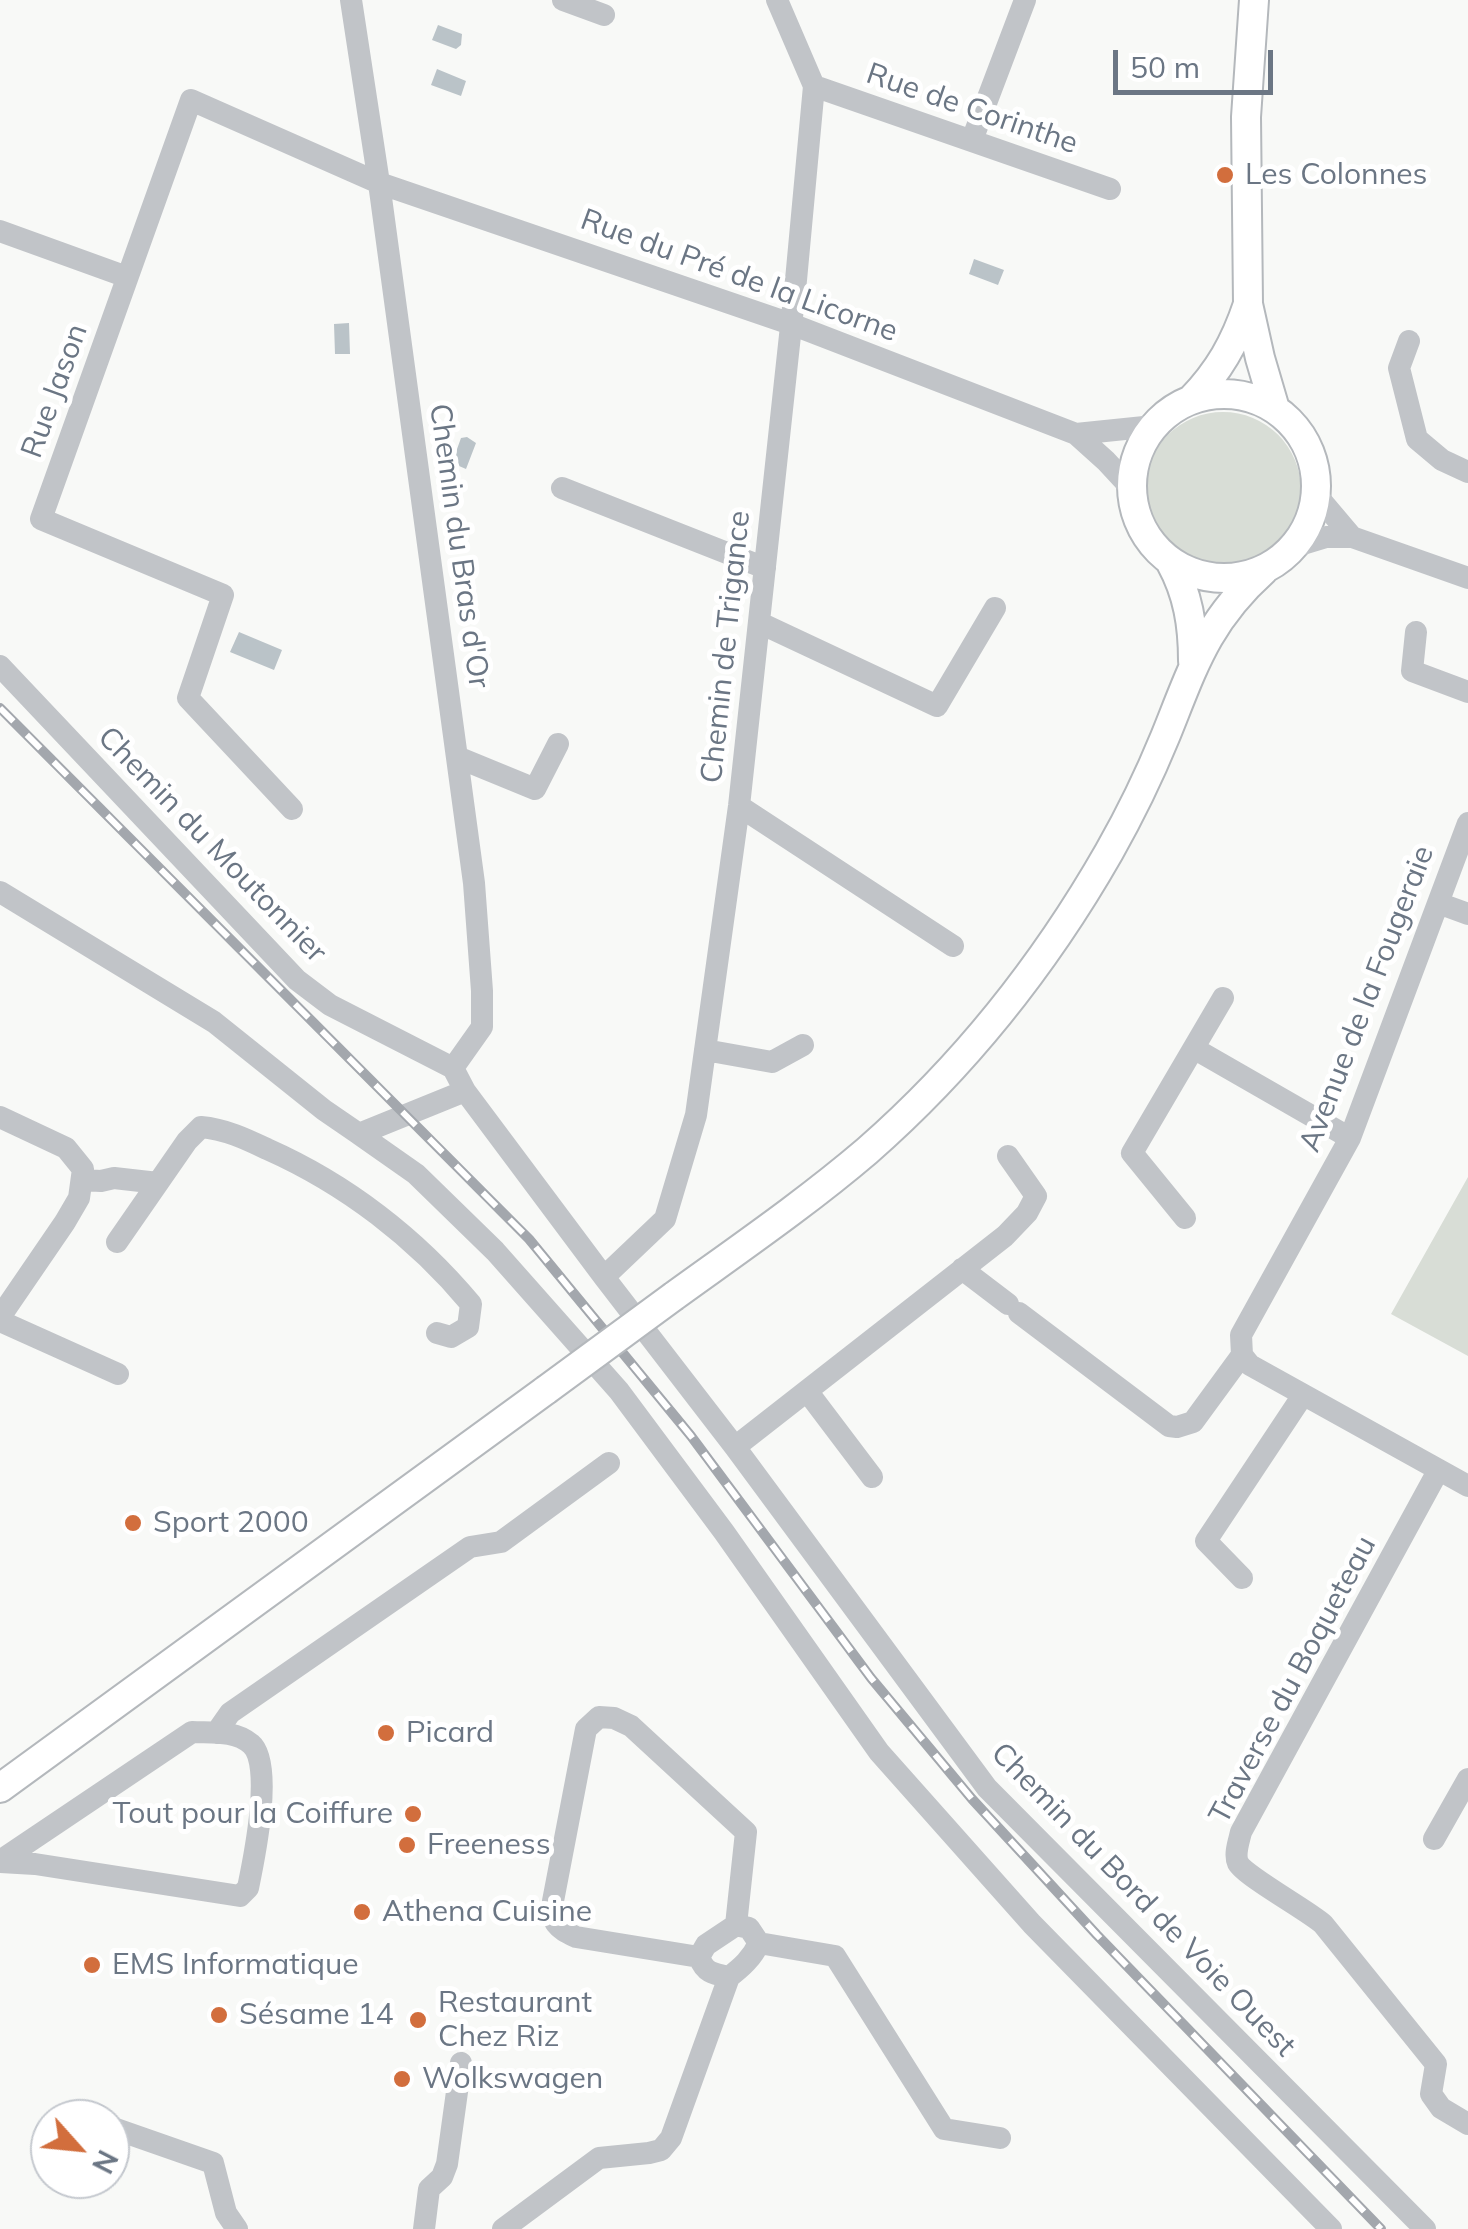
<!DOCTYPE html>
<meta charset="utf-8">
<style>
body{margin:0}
#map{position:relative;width:1468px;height:2229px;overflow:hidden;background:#f8f9f7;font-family:Mulish,sans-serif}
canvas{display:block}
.north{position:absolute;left:30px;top:2099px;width:100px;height:100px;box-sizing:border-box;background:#fff;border:2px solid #c4c8ce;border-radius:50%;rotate:117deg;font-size:28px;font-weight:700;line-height:40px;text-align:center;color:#6b7684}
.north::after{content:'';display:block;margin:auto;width:35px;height:45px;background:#d26e3d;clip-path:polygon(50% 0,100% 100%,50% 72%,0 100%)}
.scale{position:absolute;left:1113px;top:50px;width:160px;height:45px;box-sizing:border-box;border:5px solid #6b7684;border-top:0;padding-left:12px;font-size:30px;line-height:35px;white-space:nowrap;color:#6b7684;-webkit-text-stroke:8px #fff;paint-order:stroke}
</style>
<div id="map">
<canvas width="1468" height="2229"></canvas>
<div class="north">N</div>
<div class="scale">50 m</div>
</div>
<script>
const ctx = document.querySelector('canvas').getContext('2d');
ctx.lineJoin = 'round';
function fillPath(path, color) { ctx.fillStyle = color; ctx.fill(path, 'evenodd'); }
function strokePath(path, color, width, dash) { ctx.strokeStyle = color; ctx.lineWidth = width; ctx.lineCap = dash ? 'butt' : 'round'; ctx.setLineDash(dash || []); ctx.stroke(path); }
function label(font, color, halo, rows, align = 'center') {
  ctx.font = font + ' Mulish,sans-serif'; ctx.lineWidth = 10; ctx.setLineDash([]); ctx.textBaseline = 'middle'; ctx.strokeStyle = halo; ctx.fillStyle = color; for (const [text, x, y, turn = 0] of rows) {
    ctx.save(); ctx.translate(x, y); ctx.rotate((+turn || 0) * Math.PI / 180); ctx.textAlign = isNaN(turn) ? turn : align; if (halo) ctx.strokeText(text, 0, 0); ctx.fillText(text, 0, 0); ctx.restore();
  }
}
fillPath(new Path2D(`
 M1145 490a78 78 0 1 1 156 0a78 78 0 1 1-156 0Z
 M 1468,1177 L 1468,1356 L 1391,1314 Z`), '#d8ddd6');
fillPath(new Path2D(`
 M 438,25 L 462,34 L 461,45 L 456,49 L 432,40 Z
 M 437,69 L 466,81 L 461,96 L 431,85 Z
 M 974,259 L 1004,270 L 998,285 L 969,274 Z
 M 349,323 L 350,354 L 335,354 L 334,324 Z
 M 467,437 L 476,443 L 466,469 L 452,463 L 461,438 Z
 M 239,632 L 282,650 L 274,670 L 230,652 Z`), '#bac3c8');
const major = new Path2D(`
 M 1254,0 L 1246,117 L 1248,304 L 1260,358 L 1275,409
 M1132 486a92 92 0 1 1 184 0a92 92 0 1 1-184 0Z
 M 1191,400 C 1219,371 1235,343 1248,304
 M 1171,563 C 1188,594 1193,625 1193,661
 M 674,1296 C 739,1249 806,1203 867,1151 C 964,1066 1045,964 1109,852 C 1130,815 1149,776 1165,737 C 1193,668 1206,622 1264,570
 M 0,1788 L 546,1390`);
strokePath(major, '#b4b8bc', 32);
strokePath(new Path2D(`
 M 351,0 L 379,183 L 474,883 L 482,991 L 482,1027 L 453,1068 L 465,1091 L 604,1277 L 735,1447 L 987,1788 L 1425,2229
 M 563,0 L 604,15
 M 814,86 L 1110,189
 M 972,140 L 1025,0
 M 0,231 L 127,277
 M 1409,341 L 1399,368 L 1417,439 L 1442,460 L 1468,472
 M 562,488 L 765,568
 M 1131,488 L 1106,461 L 1076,434 L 1154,426
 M 1316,488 L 1319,498 L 1352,537
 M 1293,547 L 1326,537 L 1352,537 L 1468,578
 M 760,623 L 937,706 L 995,608
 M 1416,632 L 1412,671 L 1468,692
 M 0,666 L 297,980 L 330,1005 L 453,1068
 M 457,757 L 535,789 L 558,744
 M 739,806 L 953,946
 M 292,809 L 188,698 L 223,595 L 41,519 L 191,100 L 379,183 L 791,324 L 1076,434
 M 0,892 L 214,1022 L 324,1110 L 359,1134 L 465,1091
 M 1438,903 L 1468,914
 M 1195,1049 L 1350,1138
 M 705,1050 L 772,1062 L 803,1045
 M 0,1117 L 66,1148 L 83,1169 L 79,1198 L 65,1222 L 0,1317
 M 359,1134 L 416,1174 L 495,1251 L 619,1391 L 724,1532 L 879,1752 L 1032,1924 L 1331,2229
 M 82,1180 L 101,1181 L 114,1178 L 158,1183
 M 1185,1218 L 1132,1153 L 1223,998
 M 117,1242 L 187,1141 L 201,1127 C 225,1129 246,1139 267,1149 C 346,1184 416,1238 471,1304 L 468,1327 L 451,1337 L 437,1333
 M 962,1269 L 1008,1304
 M 604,1277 L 665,1219 L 696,1115 L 739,806 L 796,280 L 814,86 L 777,0
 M 1019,1313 L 1169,1426 L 1177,1427 L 1193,1422 L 1242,1355
 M 0,1321 L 118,1374
 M 1242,1355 L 1241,1335 L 1350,1138 L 1468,823
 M 1242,1355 L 1250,1365 L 1468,1486
 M 807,1391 L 872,1477
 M 735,1447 L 1005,1236 L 1027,1213 L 1036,1196 L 1008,1156
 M 1438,1471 L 1241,1832 C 1239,1841 1234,1854 1238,1863 C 1245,1876 1307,1910 1323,1924 L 1436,2064 L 1431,2094 L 1441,2108 L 1468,2124
 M 1242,1578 L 1206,1541 L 1303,1395
 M 216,1733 L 230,1713 L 470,1547 L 501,1542 L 609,1463
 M 1434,1839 L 1468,1779
 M 0,1861 L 192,1732 C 212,1733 235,1730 251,1744 C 274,1763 254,1859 248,1888 L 240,1896 L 35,1864 L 0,1862
 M 736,1925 L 749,1928 L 759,1943 C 752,1958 742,1967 729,1977 C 713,1974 705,1973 699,1957 L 706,1945 Z
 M 759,1943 L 835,1956 L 944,2129 L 1000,2138
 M 699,1957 L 576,1937 C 556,1927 552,1925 553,1901 L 586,1729 L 599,1717 L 614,1718 L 631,1726 L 746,1832 L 736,1925
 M 110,2127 L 213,2163 L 226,2213 L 237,2229
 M 424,2229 L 429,2189 L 442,2177 L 447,2164 L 461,2063
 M 503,2229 L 599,2158 L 649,2153 L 661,2150 L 671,2138 L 729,1977`), '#c1c4c8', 22);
strokePath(major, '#fff', 28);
const rail = new Path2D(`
 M 0,708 L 529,1239 L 691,1436 L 871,1678 L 972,1799 L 1097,1935 L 1381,2229`);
strokePath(rail, '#a3a7ad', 10);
strokePath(rail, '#fff', 6, [19]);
const majorBridge = new Path2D(`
 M 546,1390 L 674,1296`);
strokePath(majorBridge, '#b4b8bc', 32, []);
strokePath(majorBridge, '#fff', 28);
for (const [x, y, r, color] of [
 [1225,175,10,"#d26e3d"],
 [133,1523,10,"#d26e3d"],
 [386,1733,10,"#d26e3d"],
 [413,1814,10,"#d26e3d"],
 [407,1845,10,"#d26e3d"],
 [362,1912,10,"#d26e3d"],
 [92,1965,10,"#d26e3d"],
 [219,2015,10,"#d26e3d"],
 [418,2020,10,"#d26e3d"],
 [402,2079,10,"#d26e3d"]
]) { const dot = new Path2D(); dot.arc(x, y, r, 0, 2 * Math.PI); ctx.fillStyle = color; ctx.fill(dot); strokePath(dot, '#fff', 4); }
label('30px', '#6b7684', '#fff', [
 ["Rue de Corinthe",972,109,19],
 ["Rue du Pré de la Licorne",739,276,20],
 ["Rue Jason",55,391,-70],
 ["Chemin du Bras d'Or",459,546,82],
 ["Chemin de Trigance",726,647,-84],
 ["Chemin du Moutonnier",212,845,46],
 ["Avenue de la Fougeraie",1367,999,-69],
 ["Traverse du Boqueteau",1293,1680,-62],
 ["Chemin du Bord de Voie Ouest",1143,1900,46]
]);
label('30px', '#6b7684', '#fff', [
 ["Les Colonnes",1245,175],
 ["Sport 2000",153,1523],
 ["Picard",406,1733],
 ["Tout pour la Coiffure",393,1814,"right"],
 ["Freeness",427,1845],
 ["Athena Cuisine",382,1912],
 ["EMS Informatique",112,1965],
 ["Restaurant",438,2003],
 ["Chez Riz",438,2037],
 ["Sésame 14",239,2015],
 ["Wolkswagen",422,2079]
], 'left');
</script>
